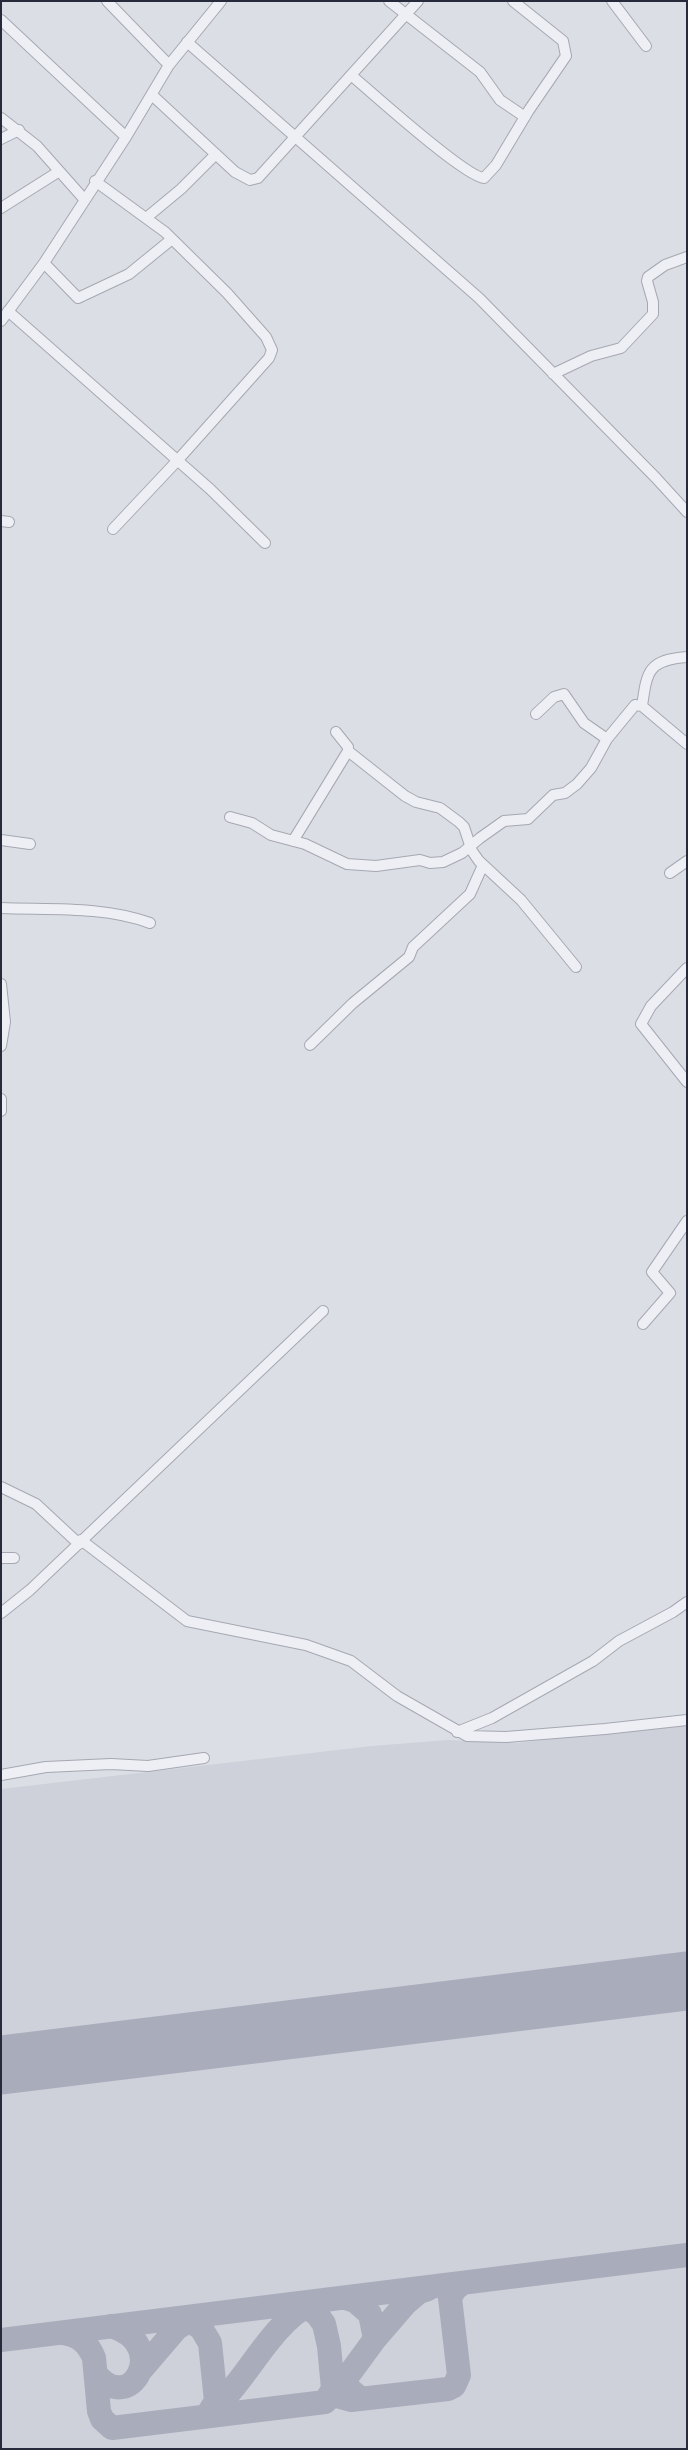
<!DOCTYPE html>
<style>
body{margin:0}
#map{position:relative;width:688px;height:2450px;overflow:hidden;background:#dcdee5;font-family:"Space Grotesk",sans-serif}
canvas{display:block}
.frame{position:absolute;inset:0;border:2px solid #262a3b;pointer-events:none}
</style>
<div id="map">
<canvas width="688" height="2450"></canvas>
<div class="frame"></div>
</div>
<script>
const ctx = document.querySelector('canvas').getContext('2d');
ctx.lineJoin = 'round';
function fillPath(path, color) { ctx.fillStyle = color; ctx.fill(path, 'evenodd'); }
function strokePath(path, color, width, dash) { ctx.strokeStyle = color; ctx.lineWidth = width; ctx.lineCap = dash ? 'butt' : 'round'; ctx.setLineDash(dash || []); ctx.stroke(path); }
fillPath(new Path2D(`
 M 687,1723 L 687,2449 L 1,2449 L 1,1789 L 372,1746 L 448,1740 L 518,1743 Z`), '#ced0da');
strokePath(new Path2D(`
 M 346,2298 L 355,2301 L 370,2314 L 375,2339
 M 300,2304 L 317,2314 L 324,2324 L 329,2346 L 333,2389 L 325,2402
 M 184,2318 L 201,2328 L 210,2343 L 216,2401 L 208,2414
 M 63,2333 C 79,2335 88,2343 94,2358 L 99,2411 L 102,2419 L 112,2428 L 325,2402 L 339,2388 L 375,2339 L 406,2303 L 419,2292 L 428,2289
 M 1,2340 L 687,2255
 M 141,2370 L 177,2328 L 196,2316
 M 96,2374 C 131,2417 171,2344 111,2326
 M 361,2399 L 349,2389 L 333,2389 L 340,2397 L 351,2400 L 448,2389 L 454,2386 L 459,2375 L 450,2298 L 455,2289 L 463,2283
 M 203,2417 C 246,2387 264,2329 311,2303`), '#a9acba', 24);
strokePath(new Path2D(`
 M 1,2065 L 687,1981`), '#a9acba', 59);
const minor = new Path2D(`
 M 107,1 L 169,65
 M 389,1 L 480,72 L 500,100 L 525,117
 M 612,1 L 646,46
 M 1,20 L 126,137
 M 187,42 L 479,298 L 656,478 L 687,512
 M 351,75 C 371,92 465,177 484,178 L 496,165 L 529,110 L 566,56 L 563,41 L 513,1
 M 152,95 L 235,172 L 250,180 L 258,178 L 418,1
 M 1,118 L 37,146 L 84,199
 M 1,139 L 19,130
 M 95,181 L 165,232 L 227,293 L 266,337 L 272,350 L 269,358 L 177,461 L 113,529
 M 1,208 L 58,172
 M 146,218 L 181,189 L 216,154
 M 44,263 L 78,298 L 129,274 L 172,239
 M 8,311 L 210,489 L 265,543
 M 1,321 L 44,263 L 126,137 L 169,65 L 221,1
 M 553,374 L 591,356 L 621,348 L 653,314 L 653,302 L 647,281 L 648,277 L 665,265 L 687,257
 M 1,521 L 9,522
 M 642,706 C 647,671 648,660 687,657
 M 536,714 L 554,697 L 564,694 L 584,723 L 607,739
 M 336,732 L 348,747 L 348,751 L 405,796 L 416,802 L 440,808 L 459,822 L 464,827 L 472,851 L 479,861 L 521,900 L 576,967
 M 230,817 L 252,823 L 271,835 L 305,844 L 347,864 L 376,866 L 420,860 L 430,863 L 443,862 L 462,853 L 480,838 L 504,821 L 528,819 L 553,795 L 565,793 L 577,784 L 591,768 L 607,739 L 635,705 L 642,706 L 687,744
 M 1,840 L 30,844
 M 293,841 L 348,751
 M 670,873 L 687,861
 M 1,908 C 50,910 104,906 150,923
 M 687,968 L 651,1006 L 641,1024 L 687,1082
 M 1,984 L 5,1022 L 1,1046
 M 310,1045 L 353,1003 L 409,957 L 413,947 L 470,894 L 483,865
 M 1,1099 L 1,1111
 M 643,1324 L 670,1293 L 652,1272 L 687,1221
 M 1,1487 L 36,1504 L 79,1544
 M 81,1540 L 187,1621 L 306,1645 L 351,1661 L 397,1696 L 467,1736 L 506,1737 L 605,1729 L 687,1720
 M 1,1558 L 14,1558
 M 1,1613 L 30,1590 L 323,1311
 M 457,1732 L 492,1718 L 593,1661 L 619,1641 L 673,1612 L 687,1602
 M 1,1775 L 46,1767 L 111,1764 L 148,1766 L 204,1758`);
strokePath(minor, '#a5a8b2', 12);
strokePath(minor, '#eeeff4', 10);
</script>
